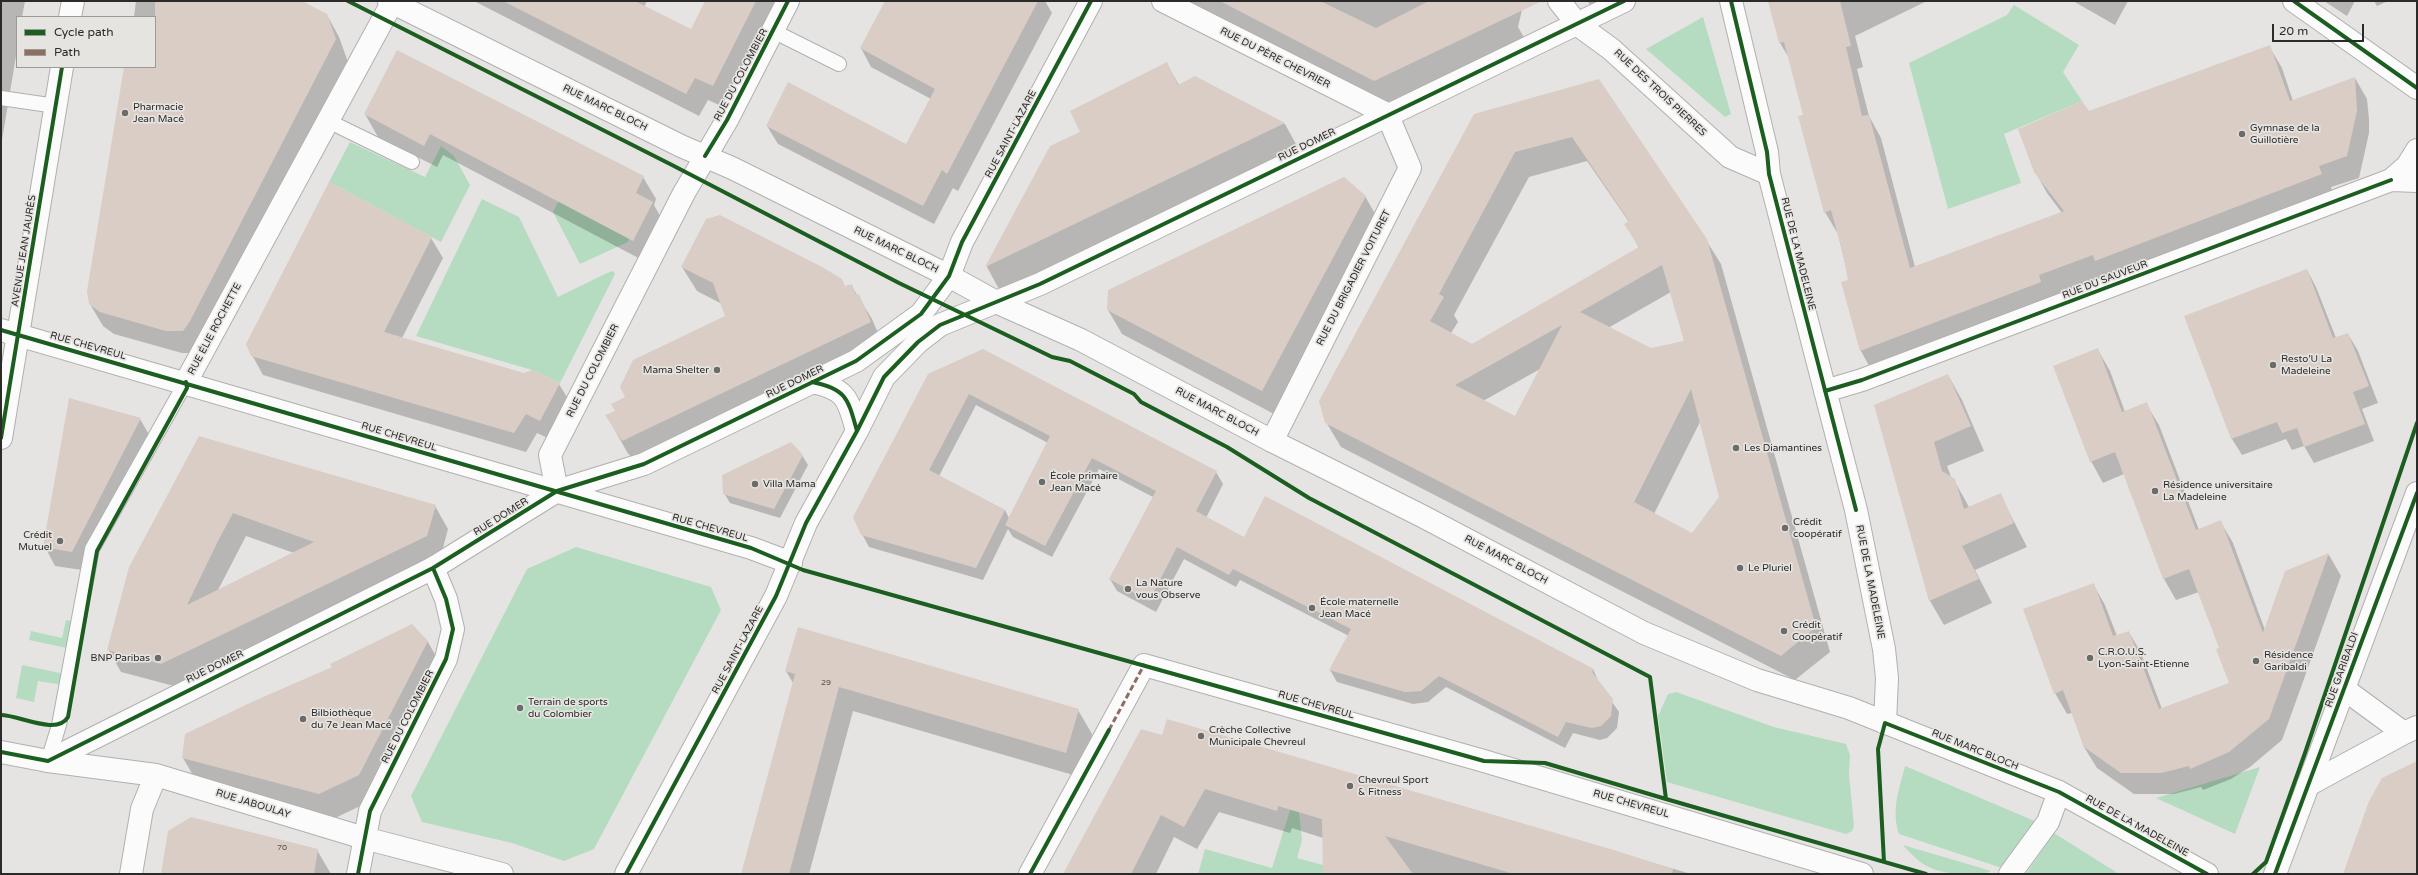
<!DOCTYPE html>
<meta charset="utf-8">
<style>
body{margin:0}
#map{position:relative;width:2418px;height:875px;overflow:hidden;background:#e5e4e2;font-family:"Varela Round",sans-serif}
canvas{display:block}
.frame{position:absolute;inset:0;border:2px solid #2a2a28;pointer-events:none}
.legend{position:absolute;left:16px;top:16px;width:140px;height:52px;box-sizing:border-box;background:#e6e4e1;border:1px solid #9b9a97;margin:0;padding:5px 7px;list-style:none;font-size:12px;color:#2a2a28}
.legend li{display:flex;align-items:center;gap:8px;height:20px}
.legend b{width:20px;border:1px solid #9b9a97}
.scale{position:absolute;left:2272px;top:24px;width:92px;height:18px;box-sizing:border-box;border:2px solid #2a2a28;border-top:0;padding-left:5px;font-size:12px;line-height:14px;white-space:nowrap;color:#2a2a28;-webkit-text-stroke:3px #e6e4e1;paint-order:stroke}
</style>
<div id="map">
<canvas width="2418" height="875"></canvas>
<div class="frame"></div>
<ul class="legend">
<li><b style="height:5px;background:#1b5e20"></b>Cycle path</li>
<li><b style="height:5px;background:#8d6e63"></b>Path</li>
</ul>
<div class="scale">20 m</div>
</div>
<script>
const ctx = document.querySelector('canvas').getContext('2d');
ctx.lineJoin = 'round';
function fillPath(path, color) { ctx.fillStyle = color; ctx.fill(path, 'evenodd'); }
function strokePath(path, color, width, dash) { ctx.strokeStyle = color; ctx.lineWidth = width; ctx.lineCap = dash ? 'butt' : 'round'; ctx.setLineDash(dash || []); ctx.stroke(path); }
function label(font, color, halo, rows, align = 'center') {
  ctx.font = font + ' "Varela Round",sans-serif'; ctx.lineWidth = 3.5; ctx.setLineDash([]); ctx.textBaseline = 'middle'; ctx.strokeStyle = halo; ctx.fillStyle = color; for (const [text, x, y, turn = 0] of rows) {
    ctx.save(); ctx.translate(x, y); ctx.rotate((+turn || 0) * Math.PI / 180); ctx.textAlign = isNaN(turn) ? turn : align; if (halo) ctx.strokeText(text, 0, 0); ctx.fillText(text, 0, 0); ctx.restore();
  }
}
fillPath(new Path2D(`
 M 2014,5 L 2079,45 L 2063,72 L 2082,101 L 2004,134 L 2021,183 L 1948,209 L 1909,63 L 2007,15 Z
 M 1703,17 L 1731,114 L 1725,117 L 1646,49 Z
 M 350,142 L 425,177 L 441,146 L 454,156 L 470,185 L 441,242 L 329,182 Z
 M 482,199 L 519,217 L 558,297 L 607,273 L 613,271 L 615,274 L 560,383 L 532,370 L 416,336 Z
 M 559,200 L 629,238 L 628,242 L 580,264 L 553,212 Z
 M 576,547 L 711,587 L 721,610 L 594,849 L 564,861 L 512,843 L 422,822 L 411,796 L 527,569 Z
 M 66,620 L 72,621 L 67,648 L 29,640 L 31,631 L 62,638 Z
 M 22,665 L 65,674 L 63,685 L 38,681 L 34,702 L 16,698 Z
 M 1676,692 L 1774,727 L 1846,744 L 1850,755 L 1849,775 L 1854,826 L 1852,831 L 1846,834 L 1667,782 L 1658,716 L 1668,694 Z
 M 1905,766 L 2037,822 L 2005,869 L 1899,834 C 1891,810 1899,790 1905,766 Z
 M 2260,767 L 2235,834 L 2156,798 Z
 M 1290,810 L 1299,812 L 1302,840 L 1297,858 L 1323,865 L 1323,874 L 1198,874 L 1205,849 L 1272,868 Z
 M 2054,833 L 2119,874 L 2026,874 Z
 M 1903,845 L 1988,870 L 1991,871 L 1984,874 C 1946,874 1928,875 1903,845 Z`), '#b5dcc0');
fillPath(new Path2D(`
 M 1,1 L 25,1 L 22,17 L 17,17 L 17,50 L 1,146 Z
 M 136,1 L 299,1 L 327,15 L 339,37 L 348,62 L 195,353 L 182,353 L 114,334 L 103,326 L 90,304 L 125,67 L 155,67 L 155,17 L 134,17 Z
 M 474,1 L 647,1 L 644,7 L 691,31 L 707,1 L 781,1 L 726,108 L 708,100 L 699,116 Z
 M 886,1 L 1045,1 L 1052,13 L 958,191 L 953,188 L 934,224 L 778,144 L 767,126 L 906,146 L 931,99 L 871,67 L 861,48 Z
 M 1188,1 L 1524,1 L 1518,27 L 1525,39 L 1388,104 Z
 M 1587,1 L 1620,1 L 1597,12 Z
 M 1779,1 L 1927,1 L 1855,36 L 1863,67 L 1857,69 L 1869,116 L 1881,138 L 1915,267 L 2062,213 L 2047,193 L 2035,171 L 2089,113 L 2269,46 L 2282,68 L 2293,101 L 2355,78 L 2367,99 L 2369,119 L 2369,133 L 2359,178 L 2331,187 L 2333,196 L 1873,373 L 1861,351 L 1843,282 L 1849,280 L 1838,234 L 1825,212 L 1804,116 L 1789,58 L 1780,43 L 1771,5 Z
 M 2073,1 L 2128,1 L 2115,25 Z
 M 2324,1 L 2355,1 L 2347,16 Z
 M 2374,1 L 2388,1 L 2377,6 Z
 M 1167,64 L 1179,85 L 1195,78 L 1285,124 L 1298,148 L 1000,291 L 987,267 L 1051,146 L 1081,132 Z
 M 1598,80 L 1706,240 L 1721,264 L 1830,652 L 1795,680 L 1341,447 L 1326,422 L 1475,115 ZM 1587,161 L 1629,222 L 1626,224 L 1639,248 L 1472,345 L 1451,333 L 1458,322 L 1454,315 L 1529,177 ZM 1671,292 L 1685,341 L 1650,349 L 1608,328 ZM 1540,369 L 1515,417 L 1483,401 ZM 1700,422 L 1720,497 L 1693,535 L 1654,514 Z
 M 365,114 L 643,177 L 656,199 L 654,205 L 665,225 L 646,262 L 443,155 L 437,167 L 378,137 Z
 M 1365,196 L 1379,221 L 1276,415 L 1122,334 L 1108,310 Z
 M 431,238 L 443,258 L 402,338 L 559,384 L 571,404 L 552,440 L 537,433 L 526,452 L 263,375 L 252,355 Z
 M 682,267 L 846,287 L 851,285 L 872,319 L 884,347 L 637,465 L 627,452 L 607,416 L 616,412 L 626,398 L 726,317 L 722,304 L 697,291 Z
 M 2307,270 L 2316,287 L 2336,338 L 2348,334 L 2358,351 L 2378,403 L 2362,409 L 2374,441 L 2314,463 L 2304,446 L 2292,450 L 2286,439 L 2242,455 L 2232,439 Z
 M 983,350 L 1216,472 L 1223,484 L 1206,518 L 1245,538 L 1593,669 L 1599,683 L 1619,712 L 1617,728 L 1607,738 L 1600,740 L 1573,733 L 1565,748 L 1446,687 L 1428,702 L 1413,704 L 1337,682 L 1330,670 L 1349,636 L 1240,580 L 1236,587 L 1184,559 L 1156,612 L 1117,591 L 1110,579 L 1153,497 L 1099,469 L 1052,557 L 1013,537 L 1008,529 L 983,580 L 869,547 L 862,534 ZM 976,405 L 1048,443 L 1009,518 L 1005,510 L 939,476 Z
 M 2098,350 L 2110,371 L 2125,412 L 2146,404 L 2159,425 L 2199,530 L 2220,521 L 2233,543 L 2265,630 L 2286,572 L 2329,555 L 2341,576 L 2282,740 L 2250,767 L 2231,779 L 2203,790 L 2201,787 L 2174,794 L 2134,794 L 2097,768 L 2084,747 L 2072,713 L 2067,714 L 2055,693 L 2093,584 L 2105,605 L 2117,636 L 2129,632 L 2141,653 L 2162,709 L 2230,684 L 2220,648 L 2199,592 L 2176,600 L 2164,579 L 2124,474 L 2103,483 L 2091,461 Z
 M 1948,375 L 1962,400 L 1984,451 L 1947,466 L 1951,477 L 1954,480 L 1969,507 L 2000,494 L 2027,547 L 1975,570 L 1992,603 L 1944,625 L 1930,601 L 1875,405 Z
 M 70,399 L 140,419 L 151,438 L 82,570 L 55,566 L 45,547 Z
 M 199,437 L 435,506 L 448,529 L 440,559 L 174,686 L 121,672 L 108,649 ZM 246,536 L 294,553 L 218,590 L 231,565 Z
 M 802,455 L 808,465 L 780,518 L 730,503 L 724,493 Z
 M 412,625 L 428,642 L 442,667 L 373,800 L 333,819 L 197,782 L 183,758 L 334,668 Z
 M 786,671 L 1078,710 L 1092,734 L 1080,777 L 853,711 L 809,874 L 742,874 L 793,683 Z
 M 1168,720 L 1691,874 L 1324,874 L 1323,838 L 1292,828 L 1290,833 L 1219,812 L 1197,849 L 1174,837 L 1156,874 L 1064,874 L 1163,736 Z
 M 317,850 L 331,874 L 162,874 Z`), '#0003');
fillPath(new Path2D(`
 M 155,1 L 302,1 L 327,14 L 336,39 L 190,321 L 183,331 L 166,331 L 100,312 L 89,304 L 87,291 L 124,67 L 155,67 Z
 M 503,1 L 635,1 L 691,29 L 705,1 L 756,1 L 713,86 L 695,78 L 686,94 Z
 M 885,1 L 1038,1 L 947,174 L 942,170 L 923,206 L 766,126 L 788,82 L 906,144 L 935,89 L 860,48 Z
 M 1220,1 L 1320,1 L 1376,28 L 1429,1 L 1542,1 L 1374,81 Z
 M 1768,1 L 1840,1 L 1851,46 L 1846,47 L 1862,116 L 1869,115 L 1910,268 L 2064,211 L 2034,172 L 2018,129 L 2082,101 L 2089,111 L 2270,45 L 2290,101 L 2355,77 L 2357,111 L 2347,156 L 2319,166 L 2322,174 L 2095,261 L 2093,255 L 2039,275 L 2041,282 L 1860,351 L 1841,282 L 1848,280 L 1843,254 L 1831,210 L 1824,213 L 1798,116 L 1803,115 L 1784,42 L 1779,43 Z
 M 397,50 L 644,176 L 636,193 L 653,202 L 633,241 L 430,134 L 424,146 L 364,114 Z
 M 1167,62 L 1178,85 L 1195,76 L 1285,123 L 985,267 L 1050,146 L 1080,132 L 1070,111 Z
 M 1599,79 L 1707,239 L 1816,627 L 1781,656 L 1325,423 L 1319,401 L 1474,114 ZM 1572,137 L 1629,221 L 1624,224 L 1639,247 L 1472,344 L 1430,321 L 1444,297 L 1439,294 L 1515,152 ZM 1662,265 L 1684,341 L 1651,348 L 1580,312 ZM 1562,325 L 1515,416 L 1455,385 ZM 1691,389 L 1719,497 L 1692,533 L 1634,502 Z
 M 1344,177 L 1366,196 L 1262,391 L 1107,310 L 1108,290 Z
 M 329,182 L 432,237 L 384,332 L 524,373 L 532,370 L 560,383 L 540,421 L 526,414 L 514,433 L 251,356 L 246,344 Z
 M 720,215 L 822,267 L 842,279 L 845,286 L 852,284 L 856,295 L 859,294 L 871,322 L 622,441 L 605,415 L 615,411 L 611,404 L 625,397 L 620,387 L 633,360 L 725,316 L 713,283 L 681,267 L 706,219 Z
 M 2307,269 L 2333,338 L 2348,333 L 2369,386 L 2353,392 L 2365,424 L 2304,447 L 2297,428 L 2282,433 L 2277,422 L 2231,439 L 2184,316 Z
 M 2098,348 L 2122,412 L 2147,402 L 2196,530 L 2221,520 L 2263,633 L 2285,571 L 2329,553 L 2269,719 L 2229,752 L 2190,769 L 2189,766 L 2161,773 L 2121,773 L 2084,747 L 2063,690 L 2054,694 L 2023,609 L 2094,583 L 2113,636 L 2129,631 L 2159,709 L 2229,683 L 2216,649 L 2219,648 L 2189,569 L 2163,579 L 2115,452 L 2090,462 L 2053,366 Z
 M 983,349 L 1217,471 L 1196,511 L 1244,537 L 1265,496 L 1594,669 L 1592,672 L 1613,699 L 1611,716 L 1601,726 L 1592,728 L 1566,722 L 1558,737 L 1439,676 L 1421,691 L 1405,692 L 1329,670 L 1351,629 L 1233,569 L 1229,575 L 1177,547 L 1149,601 L 1109,579 L 1156,491 L 1092,458 L 1045,546 L 1005,525 L 1050,436 L 969,394 L 929,470 L 1005,510 L 976,568 L 861,535 L 853,517 L 928,374 Z
 M 1948,374 L 1971,426 L 1934,442 L 1942,471 L 1955,479 L 1964,509 L 2001,493 L 2014,523 L 1962,546 L 1979,579 L 1929,601 L 1874,405 Z
 M 69,398 L 141,418 L 72,552 L 43,547 Z
 M 199,436 L 436,505 L 427,536 L 161,664 L 107,650 L 129,567 ZM 233,513 L 314,542 L 187,605 L 218,541 Z
 M 791,442 L 803,455 L 774,509 L 723,494 L 722,475 Z
 M 412,624 L 428,641 L 359,775 L 319,794 L 182,758 L 185,734 L 254,701 L 332,667 L 330,664 Z
 M 798,627 L 1079,709 L 1066,753 L 839,687 L 789,874 L 741,874 L 795,674 L 785,671 Z
 M 1167,719 L 1617,851 L 1673,869 L 1672,874 L 1514,874 L 1385,836 L 1413,874 L 1323,874 L 1322,819 L 1278,806 L 1277,811 L 1205,789 L 1184,827 L 1161,815 L 1131,874 L 1063,874 L 1141,729 L 1162,735 Z
 M 2417,761 L 2417,874 L 2343,874 L 2369,801 L 2382,778 Z
 M 191,817 L 318,849 L 314,874 L 161,874 L 168,831 Z`), '#d9cdc6');
const service = new Path2D(`
 M 773,31 L 839,64
 M 1,98 L 56,106
 M 328,121 L 412,162
 M 48,761 L 59,725 L 92,549 L 186,382`);
const minor = new Path2D(`
 M 1163,1 L 1387,114 L 1410,168 L 1272,441
 M 1559,1 L 1578,25 L 1611,49 L 1730,157 L 1769,174
 M 1731,1 L 1767,152 L 1769,174 L 1856,510 L 1884,649 L 1887,678 L 1885,723
 M 2294,1 L 2417,88
 M 2391,180 L 2417,181
 M 949,276 L 962,242 L 1091,1
 M 1,330 L 751,548 L 791,563
 M 186,382 L 393,1
 M 812,382 C 847,389 848,399 857,431
 M 1825,391 L 1862,380 L 2391,180 L 2407,166 L 2417,150
 M 557,491 L 550,455 L 684,193 L 727,120 L 788,1
 M 2344,689 L 2404,733 L 2417,727
 M 48,761 L 156,775 L 364,838 L 502,874
 M 2308,785 L 2404,733
 M 131,874 L 142,809 L 156,775
 M 358,874 L 370,811 L 446,659 L 453,629 L 446,599 L 433,568
 M 626,874 L 776,596 L 806,523 L 857,431 L 884,377 L 918,342 L 940,325 L 996,302
 M 1030,874 L 1144,665 L 1484,761 L 1862,874
 M 2010,874 L 2048,822 L 2059,792`);
const tertiary = new Path2D(`
 M 996,302 L 1040,284 L 1624,1
 M 1,752 L 48,761 L 433,568 L 557,491 L 644,464 L 856,361 L 921,314 L 949,276`);
const secondary = new Path2D(`
 M 70,17 L 73,1
 M 1,438 L 62,67`);
const primary = new Path2D(`
 M 389,1 L 681,146 L 732,168 L 949,276 L 996,302 L 1081,340 L 1272,441 L 1422,516 L 1644,633 L 1757,680 L 1849,708 L 2059,792 L 2207,874
 M 2275,874 L 2417,493`);
strokePath(service, '#b1b0af', 16);
strokePath(minor, '#b1b0af', 24);
strokePath(tertiary, '#b1b0af', 24);
strokePath(secondary, '#b1b0af', 24);
strokePath(primary, '#b1b0af', 24);
strokePath(service, '#fbfbfb', 14);
strokePath(minor, '#fbfbfb', 22);
strokePath(tertiary, '#fbfbfb', 22);
strokePath(secondary, '#fbfbfb', 22);
strokePath(primary, '#fbfbfb', 22);
strokePath(new Path2D(`
 M 1109,730 L 1144,665 L 1141,665`), '#8d6e63', 3, [6, 3]);
strokePath(new Path2D(`
 M 348,1 L 672,165 L 899,283 L 1052,357 L 1070,361 L 1134,394 L 1141,402 L 1227,447 L 1309,498 L 1650,677 L 1666,799 L 1926,874
 M 1731,1 L 1767,152 L 1769,174 L 1856,510
 M 2294,1 L 2417,88
 M 705,156 L 727,120 L 788,1
 M 1,330 L 751,548 L 803,570 L 1484,761 L 1545,763 L 1666,799
 M 812,382 C 847,389 848,399 857,431
 M 1825,391 L 1862,380 L 2391,180
 M 1,438 L 62,67
 M 1,715 C 19,715 57,736 68,717 L 97,551 L 187,388 L 186,382
 M 1,752 L 48,761 L 433,568 L 557,491 L 644,464 L 856,361 L 921,314 L 949,276 L 962,242 L 1091,1
 M 1884,862 L 1878,749 L 1885,723 L 2059,792 L 2207,874
 M 358,874 L 370,811 L 446,659 L 453,629 L 446,599 L 433,568
 M 626,874 L 776,596 L 806,523 L 857,431 L 884,377 L 918,342 L 940,325 L 1040,284 L 1624,1
 M 1030,874 L 1109,730
 M 2253,874 L 2266,862 L 2305,753 L 2417,423
 M 2275,874 L 2417,493`), '#1b5e20', 4);
for (const [x, y, r, color] of [
 [125,113,4,"#6b6b69"],
 [2242,134,4,"#6b6b69"],
 [2273,365,4,"#6b6b69"],
 [717,370,4,"#6b6b69"],
 [1736,448,4,"#6b6b69"],
 [1042,482,4,"#6b6b69"],
 [755,484,4,"#6b6b69"],
 [2155,491,4,"#6b6b69"],
 [1785,528,4,"#6b6b69"],
 [60,541,4,"#6b6b69"],
 [1740,568,4,"#6b6b69"],
 [1128,589,4,"#6b6b69"],
 [1312,608,4,"#6b6b69"],
 [1784,631,4,"#6b6b69"],
 [158,658,4,"#6b6b69"],
 [2090,658,4,"#6b6b69"],
 [2256,661,4,"#6b6b69"],
 [520,708,4,"#6b6b69"],
 [303,719,4,"#6b6b69"],
 [1201,736,4,"#6b6b69"],
 [1350,786,4,"#6b6b69"]
]) { const dot = new Path2D(); dot.arc(x, y, r, 0, 2 * Math.PI); ctx.fillStyle = color; ctx.fill(dot); strokePath(dot, '#e6e4e1', 1.5); }
label('8px', '#585451', null, [
 ["29",826,683],
 ["70",282,848]
]);
label('10px', '#2a2a28', '#e6e4e1', [
 ["RUE DU PÈRE CHEVRIER",1275,58,27],
 ["RUE DU COLOMBIER",741,75,-62],
 ["RUE DES TROIS PIERRES",1660,93,43],
 ["RUE MARC BLOCH",605,108,26],
 ["RUE SAINT-LAZARE",1011,134,-62],
 ["RUE DOMER",1307,145,-26],
 ["RUE MARC BLOCH",896,250,26],
 ["AVENUE JEAN JAURÈS",24,251,-81],
 ["RUE DE LA MADELEINE",1798,254,76],
 ["RUE DU BRIGADIER VOITURET",1354,278,-63],
 ["RUE DU SAUVEUR",2105,280,-21],
 ["RUE ÉLIE ROCHETTE",215,329,-62],
 ["RUE CHEVREUL",88,346,16],
 ["RUE DU COLOMBIER",593,371,-63],
 ["RUE DOMER",795,382,-26],
 ["RUE MARC BLOCH",1217,412,28],
 ["RUE CHEVREUL",399,437,17],
 ["RUE DOMER",501,517,-32],
 ["RUE CHEVREUL",710,528,16],
 ["RUE MARC BLOCH",1506,560,28],
 ["RUE DE LA MADELEINE",1870,582,79],
 ["RUE SAINT-LAZARE",738,650,-62],
 ["RUE DOMER",215,667,-26],
 ["RUE GARIBALDI",2342,670,-70],
 ["RUE CHEVREUL",1316,705,16],
 ["RUE DU COLOMBIER",408,717,-63],
 ["RUE MARC BLOCH",1975,750,22],
 ["RUE JABOULAY",253,804,17],
 ["RUE CHEVREUL",1631,804,16],
 ["RUE DE LA MADELEINE",2137,826,29]
]);
label('10px', '#2a2a28', '#e6e4e1', [
 ["Pharmacie",133,107],
 ["Jean Macé",133,119],
 ["Gymnase de la",2250,128],
 ["Guillotière",2250,140],
 ["Resto’U La",2281,359],
 ["Madeleine",2281,371],
 ["Mama Shelter",709,370,"right"],
 ["Les Diamantines",1744,448],
 ["École primaire",1050,476],
 ["Jean Macé",1050,488],
 ["Villa Mama",763,484],
 ["Résidence universitaire",2163,485],
 ["La Madeleine",2163,497],
 ["Crédit",1793,522],
 ["coopératif",1793,534],
 ["Crédit",52,535,"right"],
 ["Mutuel",52,547,"right"],
 ["Le Pluriel",1748,568],
 ["La Nature",1136,583],
 ["vous Observe",1136,595],
 ["École maternelle",1320,602],
 ["Jean Macé",1320,614],
 ["Crédit",1792,625],
 ["Coopératif",1792,637],
 ["C.R.O.U.S.",2098,652],
 ["Lyon-Saint-Etienne",2098,664],
 ["Résidence",2264,655],
 ["Garibaldi",2264,667],
 ["BNP Paribas",150,658,"right"],
 ["Terrain de sports",528,702],
 ["du Colombier",528,714],
 ["Bilbiothèque",311,713],
 ["du 7e Jean Macé",311,725],
 ["Crèche Collective",1209,730],
 ["Municipale Chevreul",1209,742],
 ["Chevreul Sport",1358,780],
 ["& Fitness",1358,792]
], 'left');
</script>
